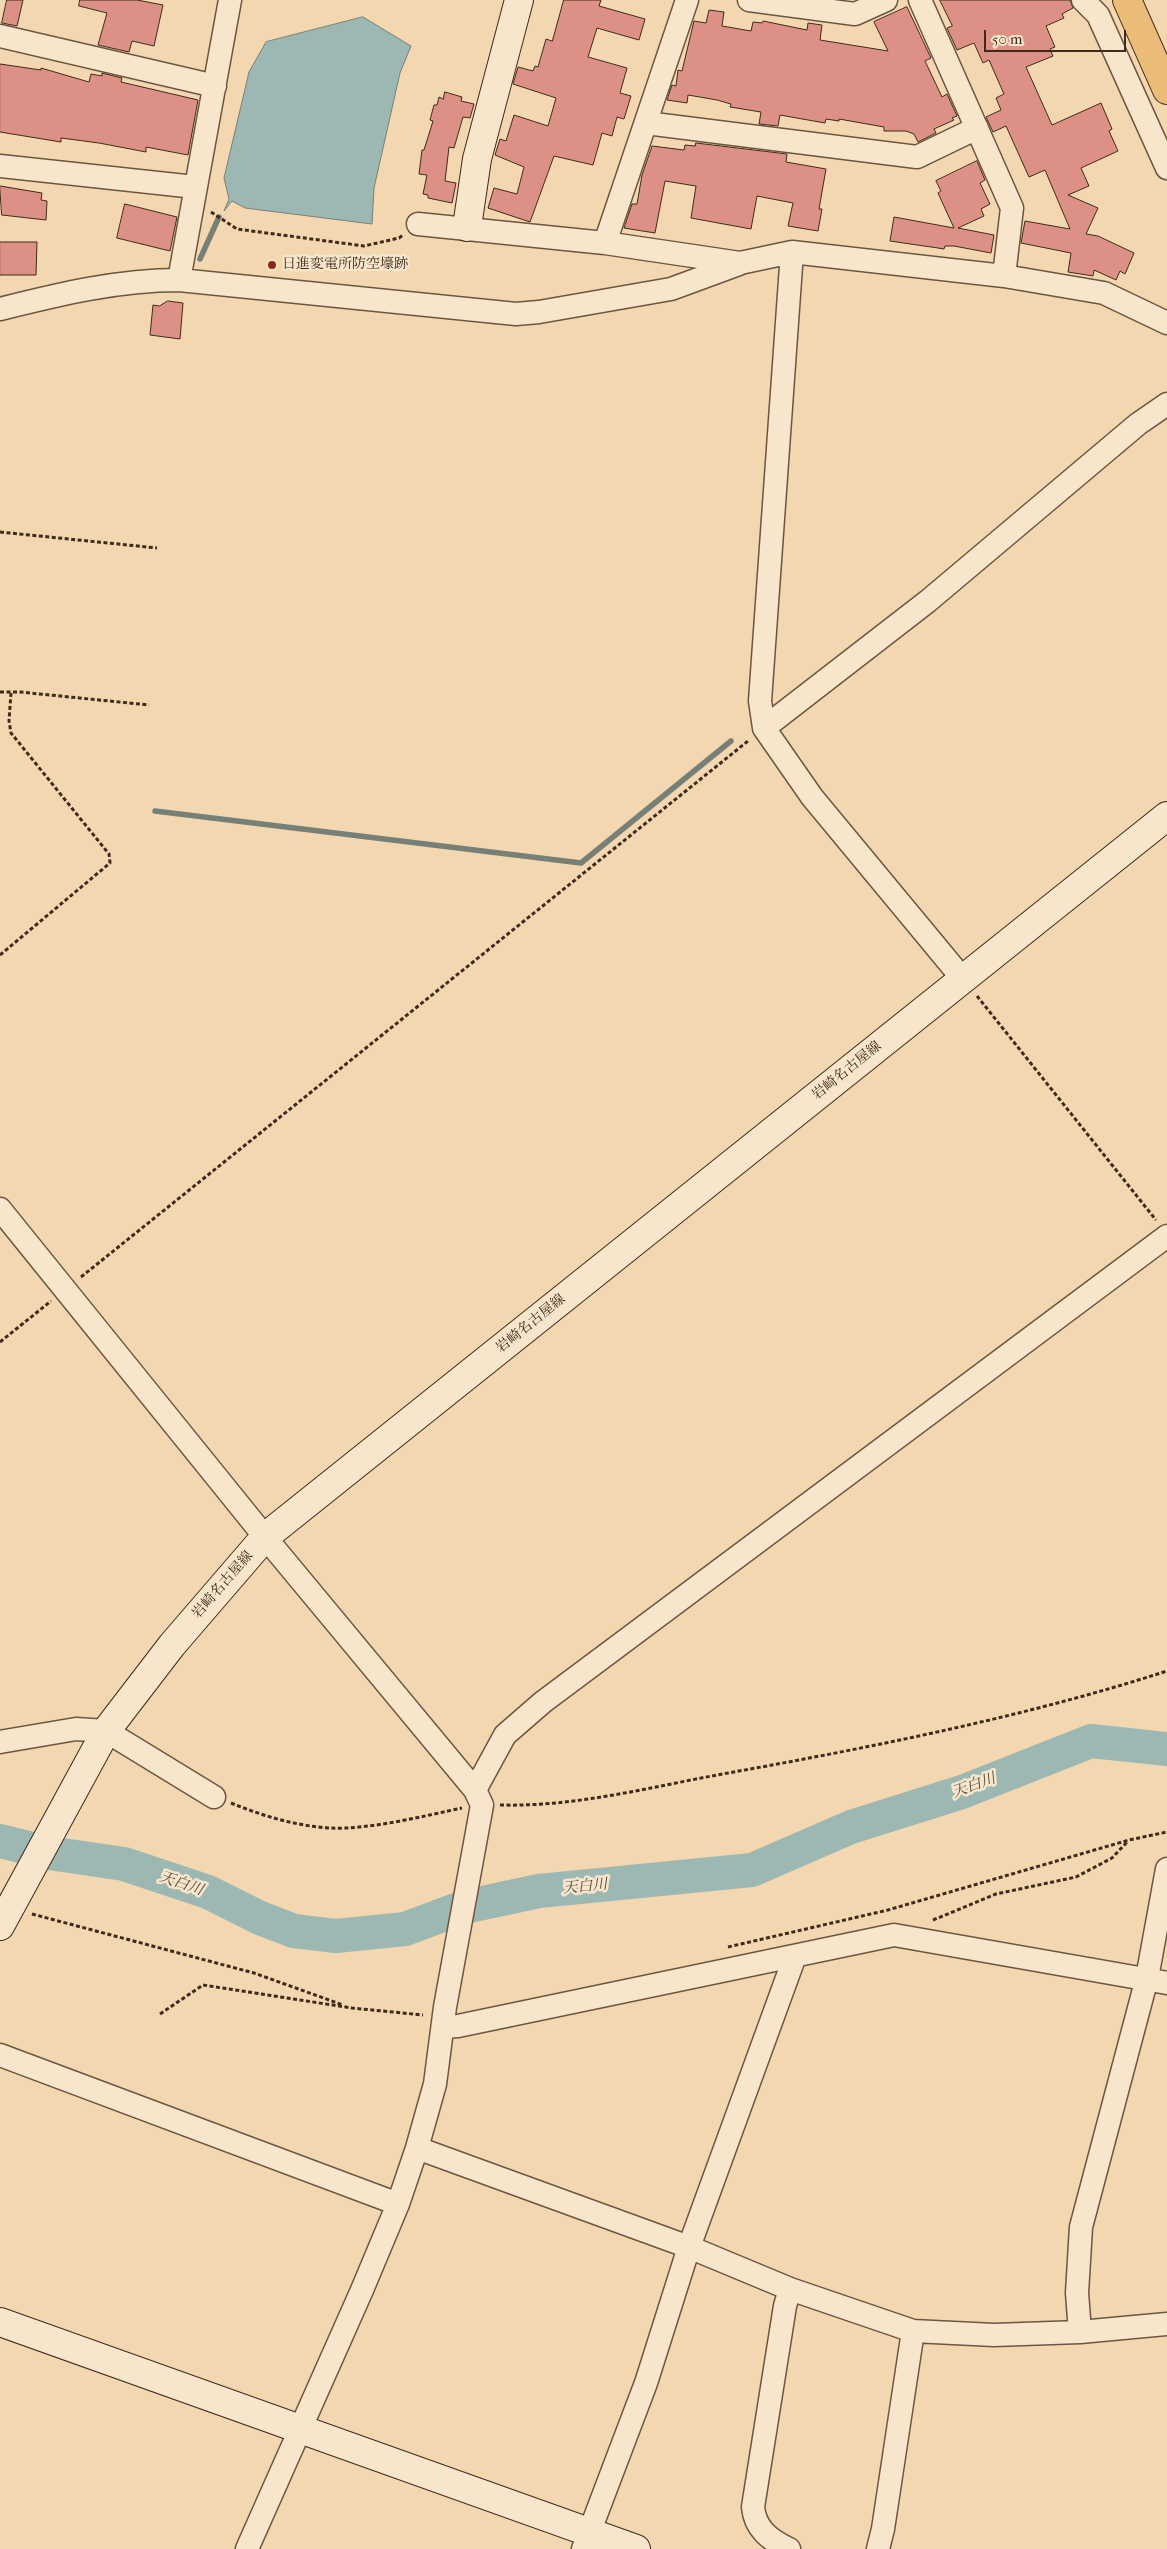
<!DOCTYPE html>
<meta charset="utf-8">
<style>
body{margin:0}
#map{position:relative;width:1167px;height:2549px;overflow:hidden;background:#f3d7b0;font-family:"IM FELL French Canon",serif}
canvas{display:block}
.scale{position:absolute;left:984px;top:30px;width:142px;height:22px;box-sizing:border-box;border:2px solid #3f2b1b;border-top:0;padding-left:6px;font-size:15px;line-height:18px;white-space:nowrap;color:#3f2b1b;-webkit-text-stroke:4px #f7e5cc;paint-order:stroke}
</style>
<div id="map">
<canvas width="1167" height="2549"></canvas>
<div class="scale">50 m</div>
</div>
<script>
const ctx = document.querySelector('canvas').getContext('2d');
ctx.lineJoin = 'round';
function fillPath(path, color) { ctx.fillStyle = color; ctx.fill(path, 'evenodd'); }
function strokePath(path, color, width, dash) { ctx.strokeStyle = color; ctx.lineWidth = width; ctx.lineCap = dash ? 'butt' : 'round'; ctx.setLineDash(dash || []); ctx.stroke(path); }
function label(font, color, halo, rows, align = 'center') {
  ctx.font = font + ' "IM FELL French Canon","Noto Serif JP",serif'; ctx.lineWidth = 5; ctx.setLineDash([]); ctx.textBaseline = 'middle'; ctx.strokeStyle = halo; ctx.fillStyle = color; for (const [text, x, y, turn = 0] of rows) {
    ctx.save(); ctx.translate(x, y); ctx.rotate((+turn || 0) * Math.PI / 180); ctx.textAlign = isNaN(turn) ? turn : align; if (halo) ctx.strokeText(text, 0, 0); ctx.fillText(text, 0, 0); ctx.restore();
  }
}
const water = new Path2D(`
 M 363,17 L 411,46 L 400,73 L 374,188 L 372,224 L 245,208 L 232,201 L 224,211 L 229,199 L 224,178 L 249,72 L 266,42 Z`);
fillPath(water, '#9db8b3');
strokePath(water, '#778076', 1);
strokePath(new Path2D(`
 M 200,259 L 219,217
 M 155,811 L 581,863 L 731,741`), '#778076', 5.5);
strokePath(new Path2D(`
 M 0,1841 L 49,1853 L 124,1864 L 208,1892 L 260,1918 L 294,1931 L 336,1936 L 405,1929 L 464,1907 L 539,1891 L 752,1870 L 851,1827 L 962,1792 L 1091,1741 L 1167,1749`), '#9db8b3', 34);
const building = new Path2D(`
 M 7,0 L 23,0 L 17,26 L 2,23 Z
 M 80,0 L 137,0 L 163,5 L 154,46 L 132,41 L 129,52 L 98,45 L 107,13 L 79,6 Z
 M 564,0 L 601,0 L 599,6 L 645,19 L 639,40 L 597,28 L 588,57 L 627,68 L 620,93 L 631,96 L 624,119 L 617,117 L 612,136 L 602,133 L 593,165 L 554,156 L 530,222 L 488,208 L 494,188 L 517,194 L 524,167 L 495,155 L 500,139 L 506,141 L 514,115 L 548,126 L 556,98 L 513,84 L 518,67 L 533,71 L 535,66 L 538,67 L 546,39 L 552,41 Z
 M 940,0 L 1070,0 L 1073,8 L 1062,14 L 1064,18 L 1046,26 L 1055,47 L 1050,49 L 1053,56 L 1026,67 L 1052,125 L 1101,103 L 1112,129 L 1109,131 L 1118,151 L 1081,168 L 1089,186 L 1068,195 L 1098,208 L 1086,234 L 1098,236 L 1134,253 L 1125,274 L 1120,271 L 1116,280 L 1094,270 L 1093,276 L 1068,272 L 1071,253 L 1021,243 L 1025,221 L 1070,229 L 1045,170 L 1029,177 L 1006,126 L 993,132 L 986,117 L 1001,110 L 996,98 L 1004,94 L 989,60 L 983,63 L 974,43 L 957,50 L 947,28 L 952,26 Z
 M 907,7 L 931,58 L 925,61 L 942,97 L 947,94 L 957,116 L 952,118 L 954,120 L 934,129 L 936,133 L 918,142 L 914,134 L 906,131 L 884,131 L 884,127 L 839,119 L 839,121 L 826,119 L 825,123 L 780,115 L 778,126 L 759,124 L 761,112 L 730,107 L 731,104 L 717,100 L 688,95 L 687,103 L 667,100 L 672,85 L 676,86 L 678,70 L 682,71 L 694,21 L 706,23 L 709,10 L 724,12 L 722,26 L 751,31 L 753,22 L 762,23 L 763,21 L 807,30 L 808,23 L 822,25 L 820,40 L 888,51 L 874,22 Z
 M 0,64 L 41,70 L 41,68 L 89,82 L 91,74 L 102,76 L 102,73 L 122,78 L 121,82 L 198,100 L 188,155 L 146,147 L 146,152 L 99,143 L 61,138 L 61,142 L 0,132 Z
 M 445,92 L 462,97 L 461,101 L 474,104 L 470,118 L 463,117 L 454,148 L 449,147 L 445,181 L 456,183 L 452,203 L 428,198 L 428,195 L 423,194 L 427,175 L 419,174 L 422,150 L 424,150 L 433,121 L 430,120 L 434,105 L 437,105 L 439,97 L 443,99 Z
 M 696,143 L 787,154 L 786,162 L 826,169 L 819,209 L 822,209 L 818,231 L 788,226 L 793,203 L 757,196 L 751,229 L 691,218 L 696,186 L 665,181 L 655,233 L 624,228 L 632,204 L 637,204 L 642,175 L 652,146 L 684,150 L 685,145 L 695,146 Z
 M 977,161 L 985,180 L 980,183 L 990,204 L 981,209 L 984,216 L 958,228 L 994,235 L 991,253 L 954,246 L 945,246 L 944,249 L 938,248 L 890,241 L 894,217 L 954,228 L 938,193 L 941,191 L 936,181 Z
 M 0,186 L 42,193 L 41,200 L 47,201 L 46,220 L 2,215 Z
 M 125,204 L 177,217 L 170,251 L 117,238 Z
 M 0,242 L 37,242 L 36,275 L 0,275 Z
 M 168,301 L 183,303 L 180,339 L 150,335 L 153,305 L 159,306 Z`);
fillPath(building, '#dd9085');
strokePath(building, '#3f2b1b', 1);
const street = new Path2D(`
 M 749,0 L 855,14 L 886,0
 M 920,0 L 1012,208 L 1004,276
 M 1083,0 L 1098,15 L 1167,168
 M 0,36 L 215,86
 M 646,123 L 917,157 L 977,128
 M 0,166 L 195,187
 M 418,224 L 605,243 L 740,263 L 792,252 L 1004,276 L 1104,293 L 1167,323
 M 605,243 L 687,0
 M 792,252 L 760,701 L 764,728 L 812,797 L 962,978
 M 179,280 L 230,0
 M 0,309 C 60,294 118,280 179,280 L 516,314 L 539,312 L 671,289 L 739,264
 M 764,728 L 928,601 L 1138,424 L 1167,404
 M 0,1209 L 265,1537 L 475,1790 L 482,1805 L 445,2007 L 435,2084 L 417,2148 L 398,2204 L 362,2290 L 247,2549
 M 0,1742 L 76,1729 L 106,1731 L 214,1797
 M 475,1790 L 505,1735 L 543,1702 L 1167,1236
 M 443,2027 L 458,2026 L 894,1935 L 1167,1983
 M 0,2055 L 398,2204
 M 417,2148 L 689,2247 L 790,2289 L 913,2331 L 994,2335 L 1080,2332 L 1167,2324
 M 1080,2332 L 1077,2293 L 1081,2227 L 1147,1978 L 1167,1869
 M 583,2549 L 646,2383 L 689,2247 L 795,1956
 M 789,2549 C 770,2540 755,2529 753,2507 L 785,2306 L 790,2289
 M 878,2549 L 883,2529 L 913,2331`);
const secondary = new Path2D(`
 M 467,227 L 477,159 L 519,0
 M 0,1926 L 106,1731 L 172,1645 L 265,1537 L 1167,816
 M 0,2322 L 636,2549`);
const highway = new Path2D(`
 M 1127,0 L 1167,90`);
strokePath(street, '#6c5640', 25);
strokePath(secondary, '#3f2b1b', 30);
strokePath(highway, '#3f2b1b', 30);
strokePath(new Path2D(`
 M 211,212 L 237,229 L 364,246 L 399,238 L 403,235
 M 0,532 L 157,548
 M 0,692 L 20,692 L 149,705
 M 0,955 L 110,863 L 109,854 L 11,733 L 9,721 L 11,693
 M 977,996 L 1156,1220
 M 81,1277 L 748,741
 M 0,1342 L 51,1301
 M 231,1803 C 263,1816 296,1826 330,1828 C 368,1830 424,1816 462,1808
 M 500,1805 C 573,1807 647,1788 717,1775 C 868,1748 1021,1718 1167,1671
 M 32,1914 L 254,1973 L 343,2005
 M 933,1920 L 996,1894 L 1076,1877 L 1112,1858 L 1128,1841
 M 728,1947 L 888,1910 L 1129,1840 L 1167,1832
 M 160,2014 L 203,1985 L 352,2008 L 423,2015`), '#3f2b1b', 3, [4, 2.5]);
strokePath(street, '#f7e5cc', 22);
strokePath(secondary, '#f7e5cc', 28);
strokePath(highway, '#eabc78', 28);
for (const [x, y, r, color] of [
 [272,265,5,"#8f2418"]
]) { const dot = new Path2D(); dot.arc(x, y, r, 0, 2 * Math.PI); ctx.fillStyle = color; ctx.fill(dot); strokePath(dot, '#f7e5cc', 2); }
label('14px', '#3f2b1b', '#f7e5cc', [
 ["日進変電所防空壕跡",282,265]
], 'left');
label('14px', '#3f2b1b', '#f7e5cc', [
 ["岩崎名古屋線",847,1071,-39],
 ["岩崎名古屋線",531,1324,-39],
 ["岩崎名古屋線",223,1585,-49]
]);
label('italic 15px', '#564e41', '#f7e5cc', [
 ["天白川",974,1786,-20],
 ["天白川",181,1884,19],
 ["天白川",585,1887,-6]
]);
</script>
